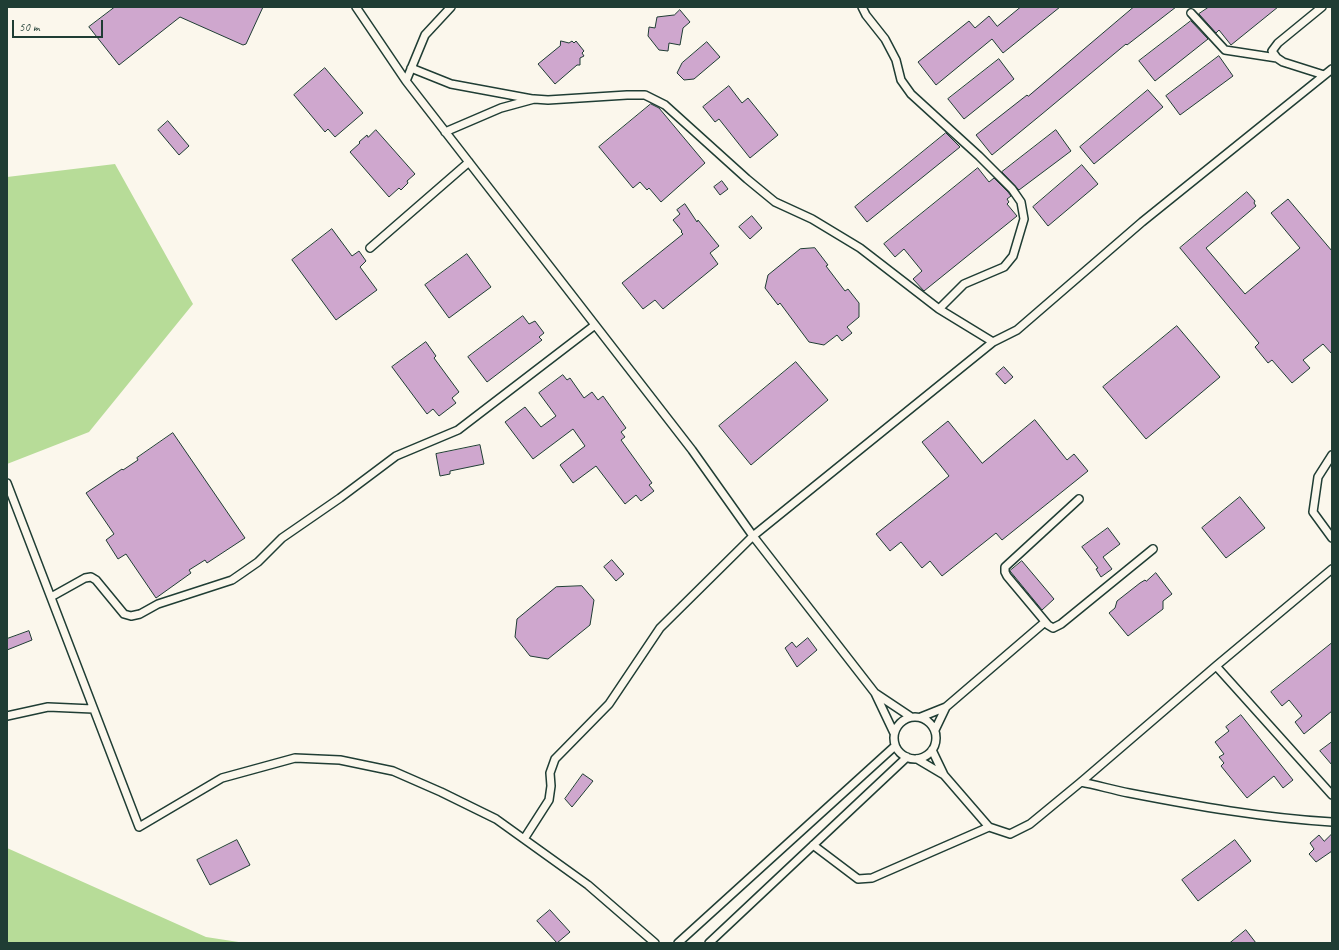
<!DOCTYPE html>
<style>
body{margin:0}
#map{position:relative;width:1339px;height:950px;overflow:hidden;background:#fbf7ec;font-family:Caveat,sans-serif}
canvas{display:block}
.frame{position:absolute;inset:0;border:8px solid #1f3d34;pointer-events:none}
.scale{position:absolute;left:12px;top:20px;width:91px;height:18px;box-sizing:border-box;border:2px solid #1f3d34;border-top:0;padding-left:5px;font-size:12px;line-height:14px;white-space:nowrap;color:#1f3d34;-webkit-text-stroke:3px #fbf7ec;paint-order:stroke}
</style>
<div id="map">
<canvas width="1339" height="950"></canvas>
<div class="frame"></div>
<div class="scale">50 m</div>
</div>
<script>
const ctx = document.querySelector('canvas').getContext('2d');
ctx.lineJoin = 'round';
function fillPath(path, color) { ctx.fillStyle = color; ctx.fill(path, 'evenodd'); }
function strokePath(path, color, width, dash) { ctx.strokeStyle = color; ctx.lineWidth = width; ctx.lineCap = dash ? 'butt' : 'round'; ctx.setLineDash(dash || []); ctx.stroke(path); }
fillPath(new Path2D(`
 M 115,164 L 193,304 L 89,432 L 7,464 L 7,177 Z
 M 7,848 L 206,937 L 245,943 L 7,943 Z`), '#b7dc98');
const building = new Path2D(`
 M 115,7 L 263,7 L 246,44 L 243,45 L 180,17 L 119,65 L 89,27 Z
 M 1021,7 L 1060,7 L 1003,53 L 992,39 L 936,85 L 918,62 L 969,21 L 975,28 L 989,16 L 997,26 Z
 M 1134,7 L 1176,7 L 1127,45 L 1126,44 L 1042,114 L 992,155 L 976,135 L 1027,95 L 1028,96 Z
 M 1209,7 L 1278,7 L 1231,45 L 1219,30 L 1216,33 L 1199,14 Z
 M 680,10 L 690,22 L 683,28 L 680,45 L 669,43 L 668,51 L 659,50 L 648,36 L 649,27 L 655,28 L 657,17 L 674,15 Z
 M 1191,21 L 1208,39 L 1155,81 L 1139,61 Z
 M 561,41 L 569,43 L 572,41 L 574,43 L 576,41 L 584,51 L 582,53 L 584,56 L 580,58 L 580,65 L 577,65 L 555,84 L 538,64 L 560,46 Z
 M 707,42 L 720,57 L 694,79 L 684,80 L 677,73 L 682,63 Z
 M 1219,56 L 1233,76 L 1180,115 L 1166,96 Z
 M 999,59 L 1014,79 L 964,119 L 948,99 Z
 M 325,68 L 363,113 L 335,137 L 328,129 L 325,132 L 294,95 Z
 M 729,86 L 742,103 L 748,98 L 778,135 L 750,158 L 719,119 L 715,122 L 703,107 Z
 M 1148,90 L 1163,107 L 1094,164 L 1080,147 Z
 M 651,104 L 659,108 L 705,163 L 661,202 L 649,188 L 647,190 L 640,182 L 633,188 L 599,147 Z
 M 168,121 L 189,146 L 179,155 L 158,130 Z
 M 376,130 L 415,174 L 407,181 L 408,183 L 401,190 L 399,188 L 389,197 L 350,152 L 360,143 L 359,142 L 367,135 L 368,137 Z
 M 1056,130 L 1071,151 L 1019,190 L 1002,172 Z
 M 946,133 L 960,147 L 867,222 L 855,207 Z
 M 1082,165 L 1098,184 L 1048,226 L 1033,207 Z
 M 978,168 L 989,182 L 994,178 L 1008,192 L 1011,196 L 1007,199 L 1009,202 L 1007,204 L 1017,216 L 924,291 L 913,279 L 922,271 L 904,249 L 895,257 L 884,244 Z
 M 722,181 L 728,189 L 720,195 L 714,187 Z
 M 1247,192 L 1255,201 L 1254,203 L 1256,206 L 1206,248 L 1245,294 L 1300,248 L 1271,213 L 1288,199 L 1332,251 L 1332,354 L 1323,344 L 1303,360 L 1310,368 L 1292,383 L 1272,360 L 1268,363 L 1255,347 L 1259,343 L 1180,248 Z
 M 685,204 L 697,222 L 698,220 L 719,246 L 710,253 L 718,264 L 663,309 L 655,300 L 643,309 L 622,283 L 683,234 L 681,232 L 682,231 L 673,220 L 680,214 L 677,210 Z
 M 752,216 L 762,228 L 750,239 L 739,227 Z
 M 332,229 L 352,256 L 359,251 L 366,261 L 360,267 L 377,290 L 336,320 L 292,260 Z
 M 815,248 L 828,265 L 826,266 L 845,291 L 848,289 L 859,303 L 859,317 L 847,327 L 852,333 L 842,341 L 837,335 L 824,345 L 809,342 L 780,303 L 778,305 L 765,288 L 768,275 L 800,249 Z
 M 467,254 L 491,287 L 449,318 L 425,285 Z
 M 523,316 L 529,324 L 535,321 L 544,333 L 539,337 L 542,340 L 487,382 L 468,357 Z
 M 1177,326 L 1220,377 L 1146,439 L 1103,387 Z
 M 426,342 L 436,356 L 434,358 L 459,392 L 452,398 L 456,403 L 439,416 L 433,409 L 427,414 L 392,367 Z
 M 796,362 L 828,400 L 751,465 L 719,426 Z
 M 1004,367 L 1013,377 L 1005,384 L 996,374 Z
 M 563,375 L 567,380 L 570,378 L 584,398 L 592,392 L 598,400 L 603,396 L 626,428 L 621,432 L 625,437 L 621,440 L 652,483 L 649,485 L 654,491 L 641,501 L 636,495 L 625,504 L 596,466 L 573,483 L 560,465 L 585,446 L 573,429 L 533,459 L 505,422 L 525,407 L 541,427 L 556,416 L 539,393 Z
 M 1035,420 L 1067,460 L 1074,454 L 1088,471 L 1002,540 L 996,533 L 942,576 L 930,561 L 922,568 L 901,542 L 890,551 L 876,534 L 949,476 L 922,442 L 948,421 L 982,463 Z
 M 173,433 L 245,538 L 207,563 L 205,560 L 189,570 L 191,573 L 156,598 L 126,554 L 118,559 L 106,540 L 114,534 L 86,493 L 122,469 L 123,470 L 138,460 L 137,458 Z
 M 480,445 L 484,464 L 450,471 L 450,474 L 440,476 L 436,454 Z
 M 1240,497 L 1265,528 L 1226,558 L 1202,528 Z
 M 1108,528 L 1120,544 L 1103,557 L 1112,569 L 1101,577 L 1096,569 L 1098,568 L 1082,547 Z
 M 612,560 L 624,574 L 616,581 L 604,567 Z
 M 1022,561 L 1054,599 L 1042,610 L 1010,571 Z
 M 1156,573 L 1172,594 L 1163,601 L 1163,609 L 1128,636 L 1109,613 L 1115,608 L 1117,601 L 1140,583 L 1145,580 L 1146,581 Z
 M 582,586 L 594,600 L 590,625 L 548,659 L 530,656 L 515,637 L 517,619 L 556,587 Z
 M 29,631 L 32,640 L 7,650 L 7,639 Z
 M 808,638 L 817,650 L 797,667 L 785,648 L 792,642 L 796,647 Z
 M 1332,643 L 1332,711 L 1304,734 L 1295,722 L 1302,716 L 1289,700 L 1282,706 L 1271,692 Z
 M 1241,715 L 1293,780 L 1283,788 L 1274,776 L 1247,798 L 1221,766 L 1224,763 L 1219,757 L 1224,754 L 1215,742 L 1229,731 L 1226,727 Z
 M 1332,742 L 1332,765 L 1320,751 Z
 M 583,774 L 593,781 L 572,807 L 565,799 Z
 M 1332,834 L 1332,851 L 1316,862 L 1309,854 L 1314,849 L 1310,843 L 1319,835 L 1324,841 Z
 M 237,840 L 250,865 L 210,885 L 197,860 Z
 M 1235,840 L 1251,861 L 1198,901 L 1182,880 Z
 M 550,910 L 570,932 L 557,943 L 537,921 Z
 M 1246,930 L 1256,943 L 1230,943 Z`);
fillPath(building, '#cfa7ce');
strokePath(building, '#1f3d34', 1);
const lane = new Path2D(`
 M 356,7 L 406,81 L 425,35 L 451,7
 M 862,7 L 866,15 L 885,39 L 896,60 L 901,80 L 911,94 L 979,156 L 1012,189 L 1021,202 L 1024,219 L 1013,256 L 1004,267 L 964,284 L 939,309 L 993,342
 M 1322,7 L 1278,43 L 1272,51 L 1277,58 L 1283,62 L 1324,75
 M 1191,13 L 1225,50 L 1277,58
 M 411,68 L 451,84 L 532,99
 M 406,81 L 692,450 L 753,536 L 875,693 L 894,733
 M 445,132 L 501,108 L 534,99 L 548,100 L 627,95 L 645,95 L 665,105 L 747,179 L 775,202 L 812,219 L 860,248 L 939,309
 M 370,248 L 469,162
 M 1332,455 L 1318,477 L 1313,512 L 1332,538
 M 7,483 L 139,827 L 222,778 L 295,758 L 340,760 L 393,771 L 441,792 L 496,819 L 588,885 L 655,943
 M 1079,499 L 1005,567 L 1005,572 L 1007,576 L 1048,625 L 1053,628 L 1061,624 L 1153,549
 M 51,597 L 85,578 L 91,577 L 96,580 L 124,614 L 131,616 L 140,614 L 158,604 L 232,580 L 258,562 L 282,538 L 340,498 L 396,456 L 458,430 L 595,325
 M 1216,666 L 1332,795
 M 875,693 L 911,717
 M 7,716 L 48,707 L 93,709
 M 921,717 L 946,707 L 1045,622
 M894 738a21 21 0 1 1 42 0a21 21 0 1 1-42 0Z
 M 935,730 L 946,707
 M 932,750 L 944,775 L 989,827 L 1010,834 L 1030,824 L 1081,782 L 1216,666 L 1332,569
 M 917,759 L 944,775
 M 1081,782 C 1097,785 1113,790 1129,793 C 1196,806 1264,818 1332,822
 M 524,839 L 549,800 L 551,786 L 550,773 L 555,759 L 609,704 L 660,628 L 753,536 L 993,342 L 1017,330 L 1142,222 L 1332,69
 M 813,845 L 858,879 L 872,878 L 989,827
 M 678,943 L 895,746
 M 709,943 L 907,757`);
strokePath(lane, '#1f3d34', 10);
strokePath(lane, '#fbf7ec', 7);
</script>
